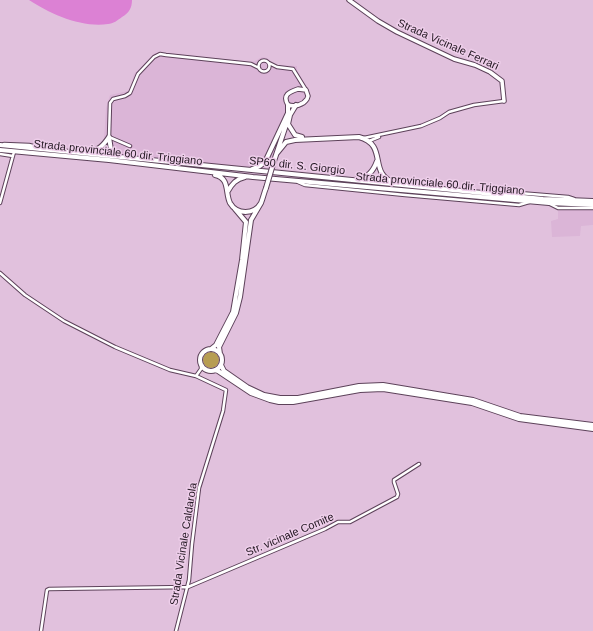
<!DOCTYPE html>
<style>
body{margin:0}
canvas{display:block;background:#e1c1dd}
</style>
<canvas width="593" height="631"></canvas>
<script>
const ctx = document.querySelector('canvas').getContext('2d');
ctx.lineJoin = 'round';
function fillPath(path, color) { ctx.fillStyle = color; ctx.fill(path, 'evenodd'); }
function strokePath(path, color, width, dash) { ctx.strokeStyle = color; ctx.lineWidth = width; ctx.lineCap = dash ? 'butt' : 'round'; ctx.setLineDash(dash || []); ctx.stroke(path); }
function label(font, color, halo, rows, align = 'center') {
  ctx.font = font + ' Arial,sans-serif'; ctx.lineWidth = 3; ctx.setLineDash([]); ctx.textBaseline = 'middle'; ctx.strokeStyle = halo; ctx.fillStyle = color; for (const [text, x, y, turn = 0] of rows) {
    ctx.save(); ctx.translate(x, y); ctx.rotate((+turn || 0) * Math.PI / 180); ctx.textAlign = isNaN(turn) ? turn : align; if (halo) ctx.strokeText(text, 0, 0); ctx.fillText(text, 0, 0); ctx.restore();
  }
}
fillPath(new Path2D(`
 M 155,53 L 167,53 L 250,62 L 255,61 L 262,57 L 267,58 L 272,63 L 276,65 L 297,66 L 297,70 L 310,93 L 309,100 L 304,106 L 296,109 L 291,114 L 290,123 L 291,126 L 282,129 L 268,171 L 98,153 L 104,139 L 106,108 L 110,95 L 128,91 L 131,85 L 134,74 Z
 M 558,209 L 593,210 L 593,225 L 581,226 L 580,236 L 552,237 L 551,221 L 558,219 Z`), '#dbb5d7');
fillPath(new Path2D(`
 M203 360a8 8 0 1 1 16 0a8 8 0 1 1-16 0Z`), '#b79d52');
fillPath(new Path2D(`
 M 29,0 L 132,0 C 132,8 129,13 122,17 C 118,20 113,24 108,24 C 82,28 50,14 29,0 Z`), '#dc81d4');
const minor = new Path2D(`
 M258.5 66a5.5 5.5 0 1 1 11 0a5.5 5.5 0 1 1-11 0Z
 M 269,63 L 277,67 L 293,69 L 306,90
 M 364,138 L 421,126 L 440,118 L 449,112 L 474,105 L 504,101
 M 369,141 L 379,137
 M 4,144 L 29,145 L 37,147
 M 130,146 L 109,137 L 110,103 L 113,99 L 125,96 L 130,93 L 138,74 L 154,57 L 160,54 L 166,55 L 251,64 L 259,68
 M 0,154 L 13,156
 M 298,182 L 305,185 L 405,195 L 519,205 L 529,202
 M 512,195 L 519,193 L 568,197 L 574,199
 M 0,203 L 14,152
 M 550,204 L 558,208 L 593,208
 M 0,273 L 25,295 L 64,321 L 115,347 L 170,370 L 196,376 L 226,390 L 223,411 L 199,488 L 192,544 L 189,580 L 176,631
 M 196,376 L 201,369 L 201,365
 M 41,631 L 47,590 L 49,589 L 188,587 L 325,529 L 338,522 L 350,522 L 397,497 L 398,494 L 394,482 L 394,480 L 419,464`);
const tertiary = new Path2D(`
 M 349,0 L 378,21 L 397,32 L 454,59 L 475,65 L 490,72 L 502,81 L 504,101
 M 298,89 L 306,90 L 308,96 L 307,99 C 303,105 295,107 288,105 C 282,95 289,92 298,89 Z`);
const secondary = new Path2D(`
 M 296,105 L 290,115 L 288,124 L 295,135 L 302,137
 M 288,114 L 288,105
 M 109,137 L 111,150 L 119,155
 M 0,145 L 543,199 L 593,201
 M 0,150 L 109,160 L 253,177 L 549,203 L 593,205
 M 87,152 C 98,151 103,146 109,137
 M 277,153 L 286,142 L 295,140 L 359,137 C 389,145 367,174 395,183
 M 274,161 L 287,122
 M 252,169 L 260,166 L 265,162 L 288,113
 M 215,175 C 230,178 225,193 230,203 C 237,215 254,215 261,203 C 263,198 264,193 266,188
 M 357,179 C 368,177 373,172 377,161
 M 228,191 C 232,184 236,179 245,177
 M200 360a11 11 0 1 1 22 0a11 11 0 1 1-22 0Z
 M 211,349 L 216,345 L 233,312 L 242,260 L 246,222 L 235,209
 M 220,354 L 219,347 L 236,313 L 240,297 L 251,220 L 261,203
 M 221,365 L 224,371 L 247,387 L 264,395 L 280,398 L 298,398 L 359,386 L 383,385 L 473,400 L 520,416 L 593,425
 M 215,370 L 218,371 L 251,393 L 270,400 L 279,402 L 293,402 L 360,390 L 383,389 L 472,403 L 519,419 L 593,429`);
strokePath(minor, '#5d425a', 4.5);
strokePath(tertiary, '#5d425a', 5.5);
strokePath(secondary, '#5d425a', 6);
strokePath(minor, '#fff', 2.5);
strokePath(tertiary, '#fff', 3.5);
strokePath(secondary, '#fff', 4);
const secondaryBridge = new Path2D(`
 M 266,188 L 274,161`);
strokePath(secondaryBridge, '#5d425a', 6, []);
strokePath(secondaryBridge, '#fff', 4);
label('11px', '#221721', '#eeceea', [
 ["Strada Vicinale Ferrari",448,45,24],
 ["Strada provinciale 60 dir. Triggiano",118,153,6],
 ["SP60 dir. S. Giorgio",297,166,6],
 ["Strada provinciale 60 dir. Triggiano",440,184,5],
 ["Str. vicinale Comite",290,535,-23],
 ["Strada Vicinale Caldarola",184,544,-81]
]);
</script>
